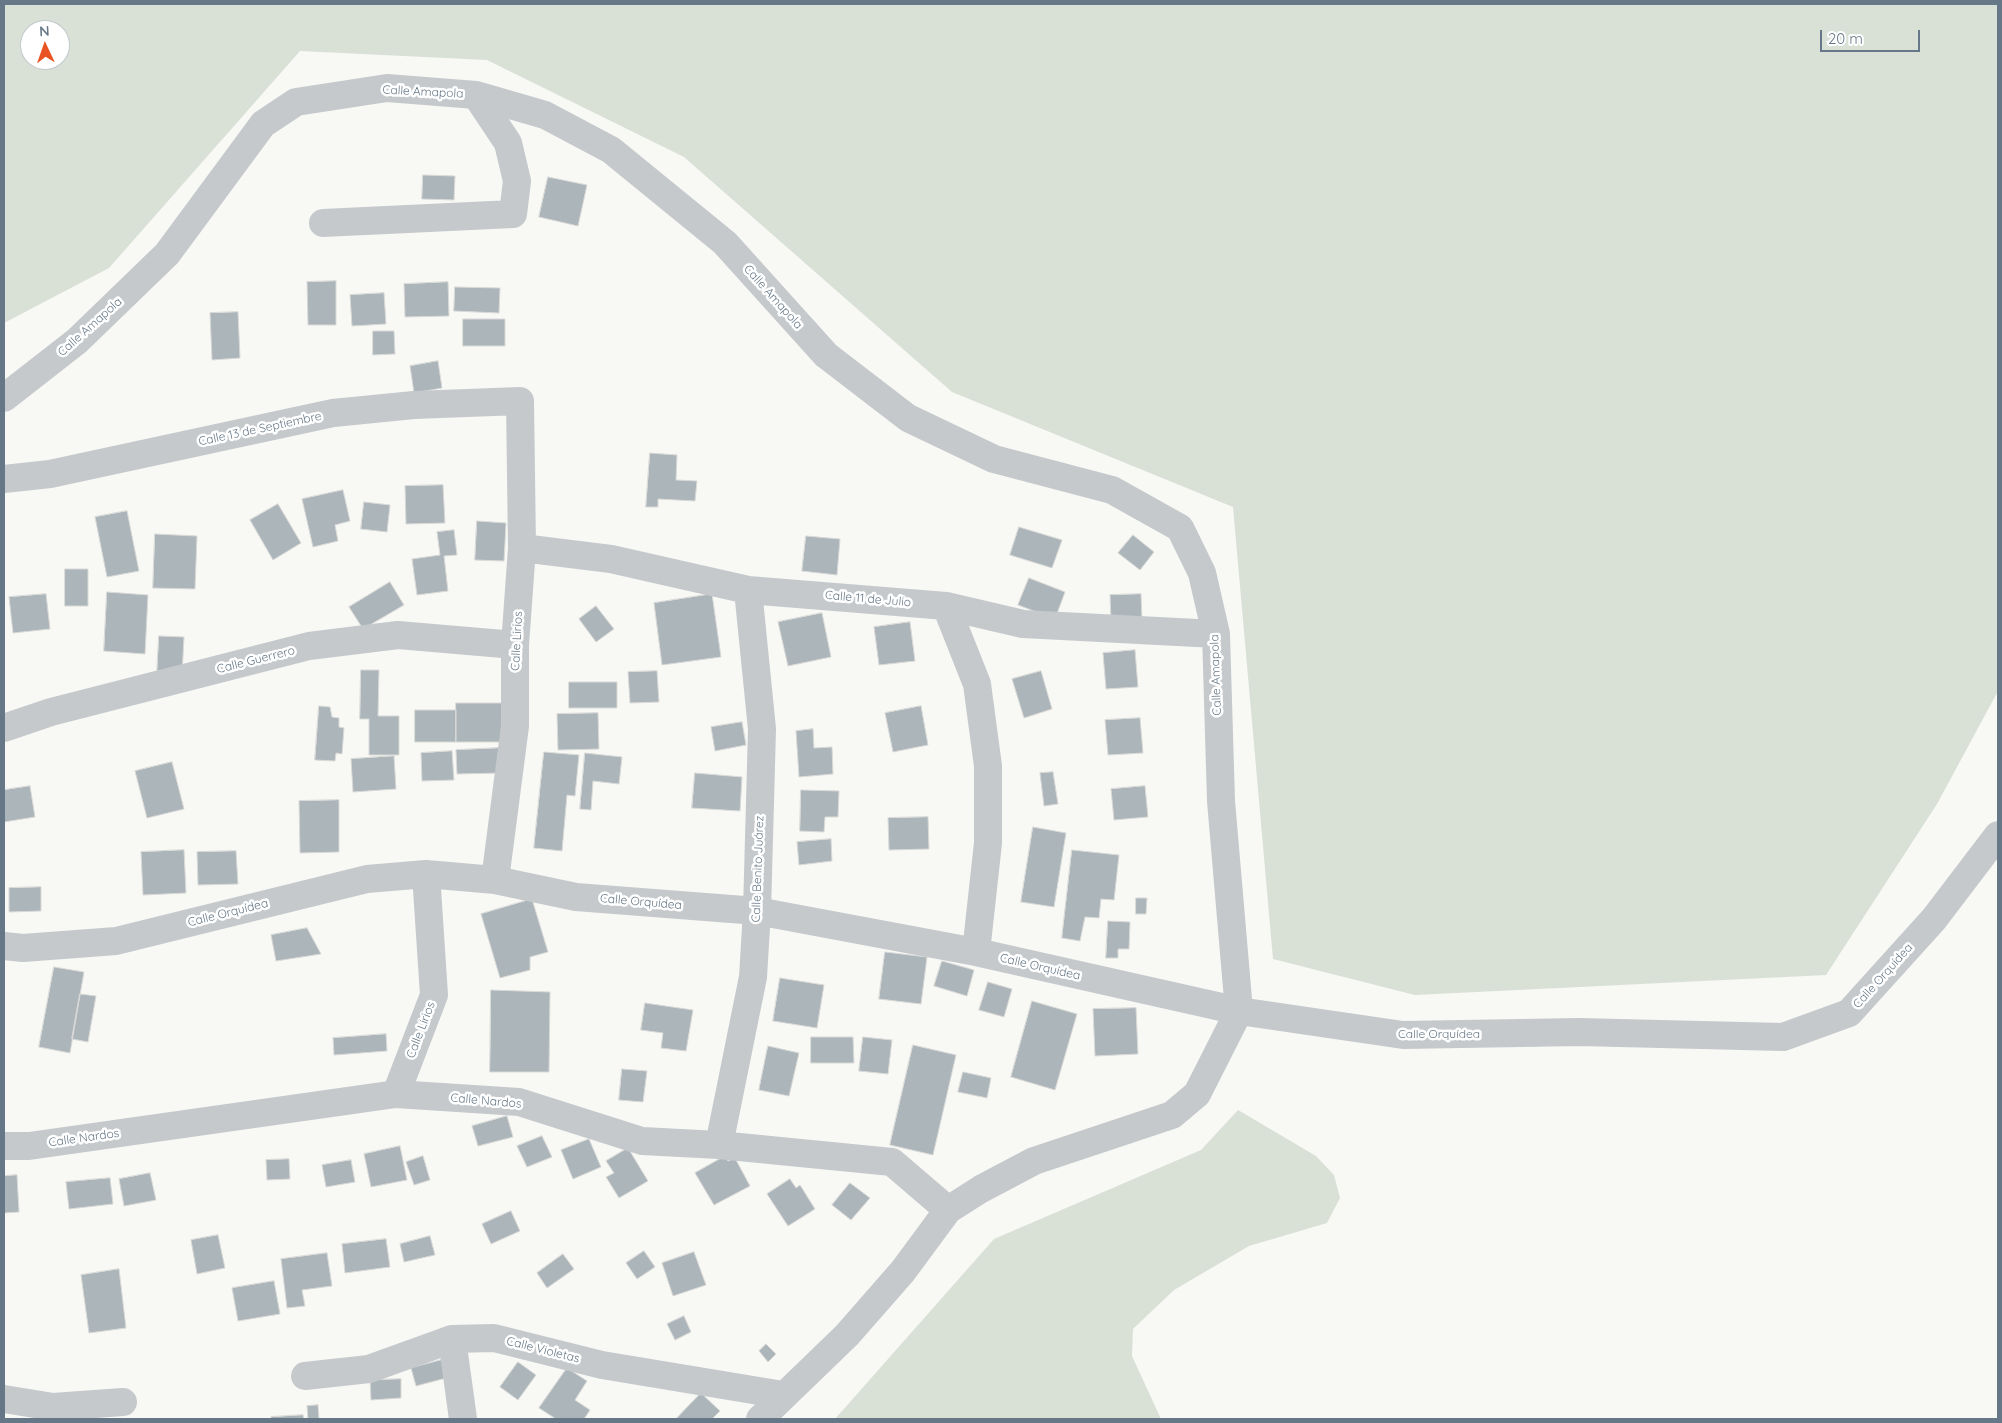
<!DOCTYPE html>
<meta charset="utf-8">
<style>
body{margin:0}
#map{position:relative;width:2002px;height:1423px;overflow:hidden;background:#f8f8f5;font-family:Quicksand,sans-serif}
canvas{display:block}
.frame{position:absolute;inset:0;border:5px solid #667887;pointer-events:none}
.north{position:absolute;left:20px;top:20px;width:50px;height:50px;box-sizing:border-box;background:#fff;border:1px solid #c2c9cf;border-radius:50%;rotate:357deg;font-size:14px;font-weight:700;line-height:20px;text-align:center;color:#667887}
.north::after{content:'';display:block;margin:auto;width:18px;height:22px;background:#ea5423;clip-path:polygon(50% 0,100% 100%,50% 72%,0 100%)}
.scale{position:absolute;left:1820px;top:30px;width:100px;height:22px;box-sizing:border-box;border:2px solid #667887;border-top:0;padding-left:6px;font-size:15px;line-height:18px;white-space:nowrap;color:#667887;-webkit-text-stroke:4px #fff;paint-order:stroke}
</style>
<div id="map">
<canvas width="2002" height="1423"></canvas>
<div class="frame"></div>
<div class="north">N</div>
<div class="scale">20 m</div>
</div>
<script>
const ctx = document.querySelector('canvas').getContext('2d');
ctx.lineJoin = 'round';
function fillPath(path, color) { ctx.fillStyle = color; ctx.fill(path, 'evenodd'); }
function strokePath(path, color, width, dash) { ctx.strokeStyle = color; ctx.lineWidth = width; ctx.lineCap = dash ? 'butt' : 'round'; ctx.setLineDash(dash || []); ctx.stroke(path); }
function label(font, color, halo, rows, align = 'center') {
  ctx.font = font + ' Quicksand,sans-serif'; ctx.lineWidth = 5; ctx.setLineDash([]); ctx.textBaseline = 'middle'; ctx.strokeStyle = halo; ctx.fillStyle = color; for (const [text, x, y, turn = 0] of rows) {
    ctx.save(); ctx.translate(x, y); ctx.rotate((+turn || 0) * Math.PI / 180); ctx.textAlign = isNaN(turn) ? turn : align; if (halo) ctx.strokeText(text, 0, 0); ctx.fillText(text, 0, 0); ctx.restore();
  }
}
fillPath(new Path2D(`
 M 4,4 L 1998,4 L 1998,691 L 1937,804 L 1826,975 L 1415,995 L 1273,959 L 1233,507 L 952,392 L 684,157 L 487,60 L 300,51 L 109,268 L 4,323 ZM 30,30 L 60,30 L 60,60 L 30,60 Z
 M 1238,1110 L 1316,1156 L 1334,1175 L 1340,1198 L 1327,1223 L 1249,1246 L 1174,1290 L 1133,1329 L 1132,1356 L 1161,1419 L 835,1419 L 994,1239 L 1201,1150 Z`), '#d9e0d6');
const building = new Path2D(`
 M 423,175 L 455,176 L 454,200 L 422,199 Z
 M 548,177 L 587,185 L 578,226 L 539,217 Z
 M 336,281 L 336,325 L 308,325 L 307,282 Z
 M 448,282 L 449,316 L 405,317 L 404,284 Z
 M 455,287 L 500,288 L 499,313 L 454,311 Z
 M 384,293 L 386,324 L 352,326 L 350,295 Z
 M 238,312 L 240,358 L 212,360 L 210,313 Z
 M 463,319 L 505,319 L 505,346 L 463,346 Z
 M 373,331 L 394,331 L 395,354 L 373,355 Z
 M 438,361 L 442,388 L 414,393 L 410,366 Z
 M 650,453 L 677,455 L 676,480 L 697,481 L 695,501 L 658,499 L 658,507 L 646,507 Z
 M 443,485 L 445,523 L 406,524 L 405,486 Z
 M 343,490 L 350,521 L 335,525 L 338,541 L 313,547 L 302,499 Z
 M 364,502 L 390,505 L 387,532 L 361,529 Z
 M 278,504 L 301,543 L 273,560 L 250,520 Z
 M 127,511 L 139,571 L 107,577 L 95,517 Z
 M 477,521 L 506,523 L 504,561 L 475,560 Z
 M 1019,527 L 1062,540 L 1052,568 L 1010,555 Z
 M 454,530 L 457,555 L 444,556 L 448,591 L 417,595 L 412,559 L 440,555 L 437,532 Z
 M 155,534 L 197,536 L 195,589 L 153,588 Z
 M 1133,535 L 1154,552 L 1140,570 L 1118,553 Z
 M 806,536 L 840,539 L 837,575 L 802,571 Z
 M 65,569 L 88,569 L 88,606 L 65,606 Z
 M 1029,578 L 1065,592 L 1055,619 L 1018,605 Z
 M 390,582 L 404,605 L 363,629 L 349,607 Z
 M 107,592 L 148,595 L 145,654 L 104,651 Z
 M 46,594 L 50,629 L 13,633 L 9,597 Z
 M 712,594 L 721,657 L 662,665 L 654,603 Z
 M 1141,594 L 1142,619 L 1111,620 L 1110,595 Z
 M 596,606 L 614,629 L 596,642 L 579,619 Z
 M 822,613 L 831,657 L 788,666 L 778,622 Z
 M 910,622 L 915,661 L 879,665 L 874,627 Z
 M 159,636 L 184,637 L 182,675 L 157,674 Z
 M 1135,650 L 1138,687 L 1106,689 L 1103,653 Z
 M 361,670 L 379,670 L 378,716 L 399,716 L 399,755 L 369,755 L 369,719 L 360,719 Z
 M 657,671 L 659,702 L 630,703 L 628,672 Z
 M 1041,671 L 1052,709 L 1024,718 L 1012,679 Z
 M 569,682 L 617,682 L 617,708 L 569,708 Z
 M 456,703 L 502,703 L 503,742 L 456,742 Z
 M 319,706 L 330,707 L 332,717 L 339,718 L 339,727 L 344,728 L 342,754 L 336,753 L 335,761 L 315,760 Z
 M 921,706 L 928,745 L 893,752 L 885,713 Z
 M 415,710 L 456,710 L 456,742 L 415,742 Z
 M 598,713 L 599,749 L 558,750 L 557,714 Z
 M 1140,718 L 1143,753 L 1108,755 L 1105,720 Z
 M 742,722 L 746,745 L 715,751 L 711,727 Z
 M 813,729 L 814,748 L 832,747 L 833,774 L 799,777 L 796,731 Z
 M 499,748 L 501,773 L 457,774 L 456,750 Z
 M 452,751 L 454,780 L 422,781 L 421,753 Z
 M 544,752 L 579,755 L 575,796 L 567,795 L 562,851 L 534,848 Z
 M 585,753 L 622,757 L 619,784 L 593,781 L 591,810 L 580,809 Z
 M 394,756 L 396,789 L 353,792 L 351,759 Z
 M 172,762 L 184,809 L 147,818 L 135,771 Z
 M 1053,772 L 1058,804 L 1044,806 L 1040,773 Z
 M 695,773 L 742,777 L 740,811 L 692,808 Z
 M 30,786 L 35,817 L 4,822 L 4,790 Z
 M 1145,786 L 1148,817 L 1114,820 L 1111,789 Z
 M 801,790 L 839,791 L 838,817 L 825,817 L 824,832 L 800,831 Z
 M 339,800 L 339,852 L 300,853 L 299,801 Z
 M 928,817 L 929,849 L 889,850 L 888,818 Z
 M 1033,827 L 1066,833 L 1054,907 L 1021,902 Z
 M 831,839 L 832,861 L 799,865 L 797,842 Z
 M 184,850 L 186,893 L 143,895 L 141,852 Z
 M 1072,850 L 1119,855 L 1114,900 L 1101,899 L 1099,918 L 1085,917 L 1080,941 L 1062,938 Z
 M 236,851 L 238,884 L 198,885 L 197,852 Z
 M 41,887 L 41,911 L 9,912 L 9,888 Z
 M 1136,898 L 1147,898 L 1146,914 L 1136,914 Z
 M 532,899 L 548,952 L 530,957 L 530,970 L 500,978 L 481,914 Z
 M 1108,921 L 1130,922 L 1129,949 L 1118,949 L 1118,958 L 1106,958 Z
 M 307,928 L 321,954 L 276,961 L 271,935 Z
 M 885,952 L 927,957 L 921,1004 L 879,999 Z
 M 942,961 L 974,970 L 967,996 L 934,986 Z
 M 54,967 L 84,972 L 70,1053 L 39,1047 Z
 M 780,978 L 824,985 L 817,1028 L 773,1021 Z
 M 988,982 L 1012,989 L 1004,1017 L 979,1010 Z
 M 491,990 L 550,992 L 549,1072 L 490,1072 Z
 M 80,994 L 96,996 L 88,1042 L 72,1039 Z
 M 1032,1001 L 1077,1014 L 1055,1090 L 1011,1077 Z
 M 645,1003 L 693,1010 L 686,1051 L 661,1048 L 663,1033 L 641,1030 Z
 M 1136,1008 L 1138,1054 L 1095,1056 L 1093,1009 Z
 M 386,1034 L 387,1051 L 334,1055 L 333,1038 Z
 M 811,1037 L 853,1037 L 854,1063 L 811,1063 Z
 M 863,1037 L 892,1040 L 888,1074 L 859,1071 Z
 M 913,1045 L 956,1055 L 933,1155 L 890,1145 Z
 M 768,1046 L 799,1053 L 789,1096 L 759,1090 Z
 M 622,1069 L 647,1071 L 643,1102 L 619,1100 Z
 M 963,1072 L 991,1078 L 987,1098 L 958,1092 Z
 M 507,1116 L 513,1137 L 478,1146 L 472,1126 Z
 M 542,1136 L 552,1157 L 527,1167 L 517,1146 Z
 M 589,1139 L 601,1167 L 573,1179 L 561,1150 Z
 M 400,1146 L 407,1180 L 371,1187 L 364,1154 Z
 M 628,1148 L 648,1181 L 619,1198 L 606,1177 L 614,1173 L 606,1161 Z
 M 423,1156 L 430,1180 L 414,1185 L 406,1162 Z
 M 725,1156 L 728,1161 L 735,1158 L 750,1186 L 714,1205 L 695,1173 Z
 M 289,1159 L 290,1179 L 267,1180 L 266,1160 Z
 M 351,1160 L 355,1182 L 326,1187 L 322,1165 Z
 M 150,1173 L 156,1200 L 124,1206 L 119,1179 Z
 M 17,1175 L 19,1212 L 4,1213 L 4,1176 Z
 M 110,1178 L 113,1204 L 69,1209 L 66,1182 Z
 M 790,1179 L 796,1188 L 800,1185 L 815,1209 L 788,1226 L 767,1194 Z
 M 850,1183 L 870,1198 L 851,1220 L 832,1205 Z
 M 511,1211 L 520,1231 L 491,1244 L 482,1224 Z
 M 218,1235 L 225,1268 L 197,1274 L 191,1240 Z
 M 430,1236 L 435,1255 L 404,1262 L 400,1244 Z
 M 386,1239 L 390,1267 L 345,1273 L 342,1244 Z
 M 644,1251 L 655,1267 L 637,1279 L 626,1263 Z
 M 694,1252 L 706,1285 L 673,1296 L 662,1263 Z
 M 327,1253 L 332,1286 L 302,1290 L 305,1306 L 287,1308 L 281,1259 Z
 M 563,1254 L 574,1269 L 547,1288 L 537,1273 Z
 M 119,1269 L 126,1328 L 89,1333 L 81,1275 Z
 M 274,1281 L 280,1314 L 238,1321 L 232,1288 Z
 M 684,1316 L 691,1332 L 675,1340 L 667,1324 Z
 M 766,1344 L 776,1354 L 768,1362 L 759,1351 Z
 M 445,1359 L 450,1377 L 416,1386 L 411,1368 Z
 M 518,1362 L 536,1375 L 518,1400 L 500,1387 Z
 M 567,1368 L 587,1381 L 575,1400 L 590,1410 L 584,1419 L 556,1419 L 539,1408 Z
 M 401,1379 L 401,1398 L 371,1400 L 370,1380 Z
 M 701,1393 L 720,1411 L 712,1419 L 676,1419 Z
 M 318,1405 L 319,1419 L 308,1419 L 307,1406 Z
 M 303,1415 L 304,1419 L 271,1419 L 271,1417 Z`);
fillPath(building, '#acb5ba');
strokePath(building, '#d9d9d7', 1);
strokePath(new Path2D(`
 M 323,223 L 513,214 L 517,181 L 508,143 L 476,95
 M 4,398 L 77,341 L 167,254 L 263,124 L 296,102 L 387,88 L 476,95 L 545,115 L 611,150 L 725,243 L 826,355 L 908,418 L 994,459 L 1112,490 L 1180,528 L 1202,573 L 1216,634 L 1221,801 L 1239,1011
 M 4,479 L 50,474 L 333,413 L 414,405 L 520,401 L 522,548 L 515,645 L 515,726 L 495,880
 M 522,548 L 611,559 L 748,590 L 946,606 L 1023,624 L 1216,634
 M 946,606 L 977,684 L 988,766 L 988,843 L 976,952
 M 4,728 L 51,712 L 309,646 L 398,635 L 515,645
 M 4,946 L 23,948 L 116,941 L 367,879 L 426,874 L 495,880 L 576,897 L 757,911 L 976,952 L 1239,1011 L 1403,1035 L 1579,1032 L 1783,1037 L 1849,1013 L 1934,919 L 1998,835
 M 396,1094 L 434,995 L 426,874
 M 719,1145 L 753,977 L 757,911 L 762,729 L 748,590
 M 4,1146 L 29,1146 L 396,1094 L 519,1102 L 642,1141 L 719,1145 L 892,1162 L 948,1210
 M 452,1339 L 463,1419
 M 305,1376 L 369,1369 L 452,1339 L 494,1338 L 602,1365 L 783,1395
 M 4,1399 L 53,1407 L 123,1402
 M 760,1419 L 847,1335 L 903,1271 L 948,1210 L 981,1189 L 1034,1161 L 1172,1115 L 1197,1094 L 1239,1011`), '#c5c9cc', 28);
label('12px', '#667887', '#fff', [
 ["Calle Amapola",423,92,3],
 ["Calle Amapola",773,297,48],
 ["Calle Amapola",90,327,-42],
 ["Calle 13 de Septiembre",260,429,-12],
 ["Calle 11 de Julio",868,599,5],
 ["Calle Lirios",517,641,-87],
 ["Calle Guerrero",256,660,-14],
 ["Calle Amapola",1216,675,-92],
 ["Calle Benito Juárez",758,869,-88],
 ["Calle Orquídea",641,902,5],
 ["Calle Orquídea",228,913,-14],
 ["Calle Orquídea",1040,967,13],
 ["Calle Orquídea",1883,976,-48],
 ["Calle Lirios",421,1030,-69],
 ["Calle Orquídea",1439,1034],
 ["Calle Nardos",486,1101,5],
 ["Calle Nardos",84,1138,-8],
 ["Calle Violetas",543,1350,14]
]);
</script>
